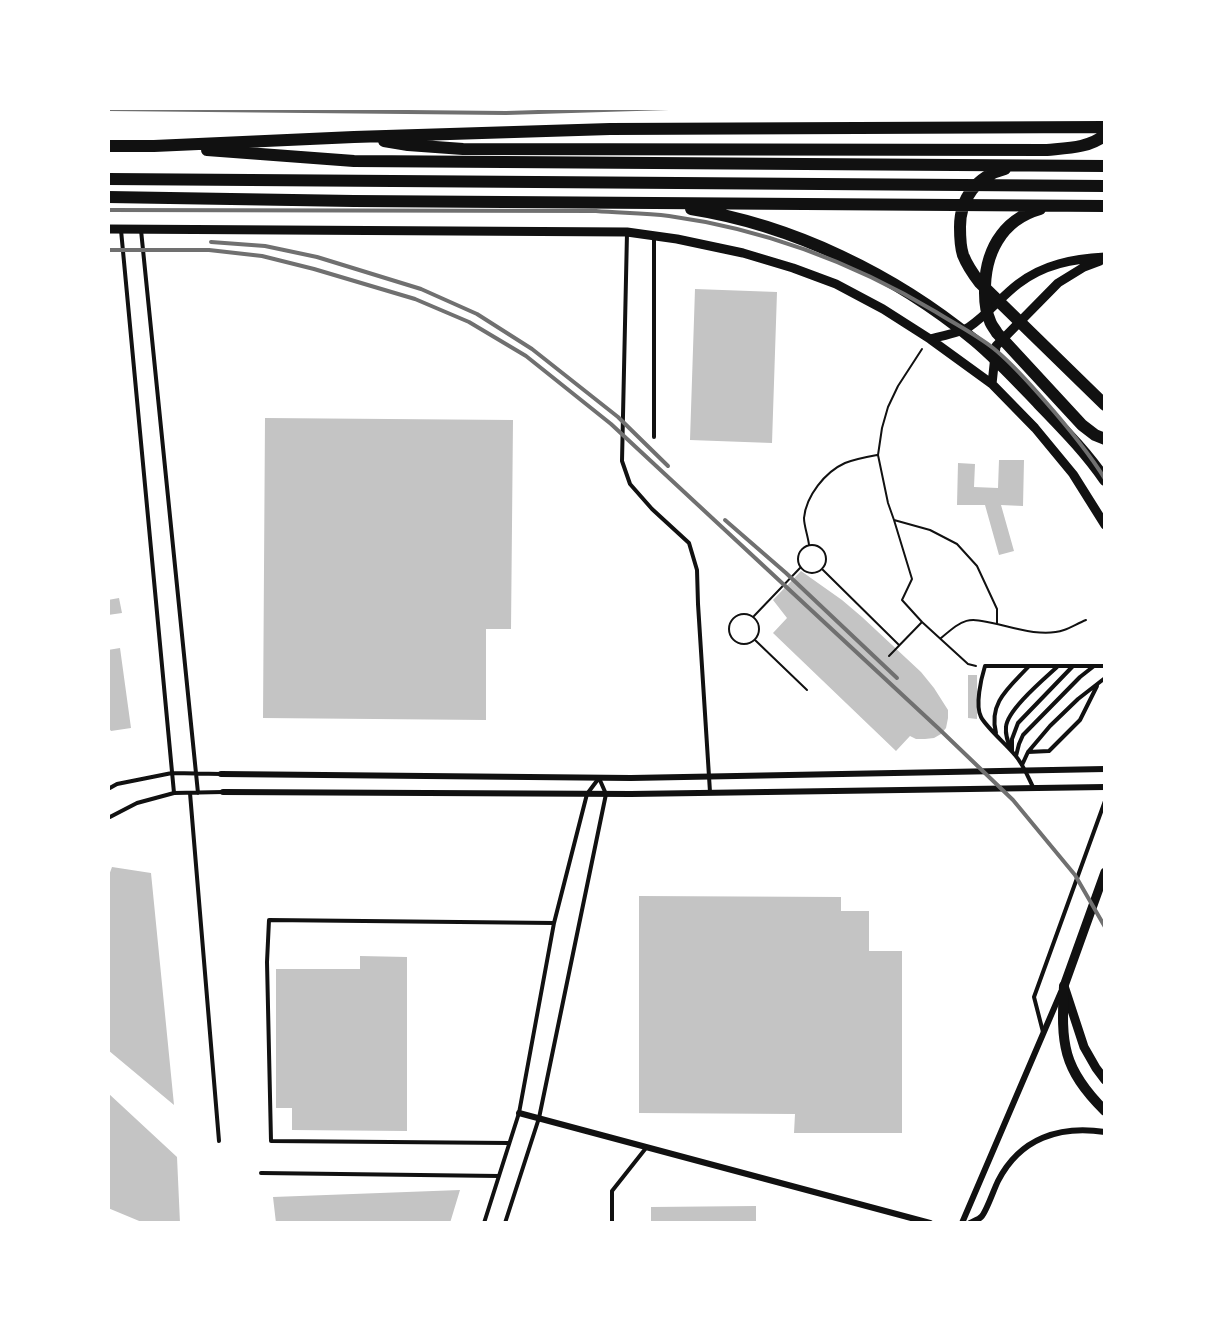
<!DOCTYPE html>
<style>
body{margin:0}
#map{position:relative;width:1213px;height:1331px;overflow:hidden;background:#fff;font-family:"Fira Sans Condensed",sans-serif}
canvas{display:block}
.frame{position:absolute;inset:0;border:110px solid #fff;pointer-events:none}
</style>
<div id="map">
<canvas width="1213" height="1331"></canvas>
<div class="frame"></div>
</div>
<script>
const ctx = document.querySelector('canvas').getContext('2d');
ctx.lineJoin = 'round';
function fillPath(path, color) { ctx.fillStyle = color; ctx.fill(path, 'evenodd'); }
function strokePath(path, color, width, dash) { ctx.strokeStyle = color; ctx.lineWidth = width; ctx.lineCap = dash ? 'butt' : 'round'; ctx.setLineDash(dash || []); ctx.stroke(path); }
fillPath(new Path2D(`
 M 695,289 L 777,292 L 772,443 L 690,440 Z
 M 265,418 L 513,420 L 511,629 L 486,629 L 486,720 L 263,718 Z
 M 999,460 L 1024,460 L 1023,506 L 1001,505 L 1014,551 L 999,555 L 985,505 L 957,505 L 958,463 L 975,464 L 974,487 L 998,488 Z
 M 801,571 L 842,600 L 862,617 L 921,672 L 934,688 L 948,710 L 948,718 L 946,728 L 941,734 L 934,738 L 925,739 L 916,739 L 910,736 L 896,751 L 773,633 L 787,618 L 773,600 Z
 M 119,598 L 122,613 L 108,615 L 108,600 Z
 M 120,648 L 131,728 L 111,731 L 108,727 L 108,650 Z
 M 968,675 L 977,675 L 977,719 L 968,718 Z
 M 112,867 L 151,873 L 174,1105 L 108,1050 L 108,878 Z
 M 639,896 L 841,897 L 841,911 L 869,911 L 869,951 L 902,951 L 902,1133 L 794,1133 L 795,1114 L 639,1113 Z
 M 360,956 L 407,957 L 407,1131 L 292,1130 L 292,1108 L 276,1108 L 276,969 L 360,969 Z
 M 108,1093 L 177,1157 L 180,1223 L 144,1223 L 108,1208 Z
 M 460,1190 L 450,1223 L 276,1223 L 273,1197 Z
 M 756,1206 L 756,1223 L 651,1223 L 651,1207 Z`), '#c4c4c4');
strokePath(new Path2D(`
 M 922,349 L 898,386 L 888,407 L 882,428 L 878,455 L 888,503 L 894,520 L 930,530 L 957,544 L 977,566 L 997,609 L 997,624 C 1017,629 1044,637 1064,630 C 1071,628 1078,623 1086,620
 M 894,520 L 912,579 L 902,600 L 922,622
 M798 559a14 14 0 1 1 28 0a14 14 0 1 1-28 0Z
 M 809,545 C 808,536 804,526 804,518 C 806,496 825,472 845,463 C 855,459 866,457 877,455
 M 822,569 L 899,645
 M729 629a15 15 0 1 1 30 0a15 15 0 1 1-30 0Z
 M 754,616 L 800,568
 M 941,638 C 965,618 966,617 997,624
 M 755,640 L 807,690
 M 889,656 L 922,622 L 968,664 L 976,666`), '#111', 2);
strokePath(new Path2D(`
 M 121,230 L 174,793
 M 141,230 L 198,793
 M 627,233 L 622,461 L 630,484 L 652,509 L 689,543 L 697,570 L 698,604 L 710,792
 M 654,236 L 654,437
 M 996,733 C 988,702 1010,687 1029,666
 M 1011,749 C 1008,742 1005,735 1006,727 C 1007,710 1044,679 1057,667
 M 1012,751 L 1012,739 L 1018,723 L 1073,666
 M 1028,752 L 1049,751 L 1080,720 L 1097,686
 M 1016,756 L 1019,744 L 1023,735 L 1080,677 L 1094,666
 M 1022,765 L 1028,752 L 1050,726 L 1078,699 L 1105,678
 M 1033,787 C 1028,777 1023,764 1015,755 C 1007,745 986,727 981,717 C 975,705 981,679 985,666 L 1105,666
 M 108,789 L 117,784 L 172,773 L 221,774
 M 190,793 L 219,1141
 M 108,818 L 137,803 L 174,793 L 223,792
 M 1043,1032 L 1034,997 L 1105,801
 M 509,1143 L 271,1141 L 267,962 L 269,920 L 554,923
 M 261,1173 L 499,1176
 M 484,1223 L 519,1113 L 554,923 L 587,794 L 599,778 L 606,794 L 539,1118 L 505,1223
 M 612,1223 L 612,1191 L 646,1148`), '#111', 4);
strokePath(new Path2D(`
 M 221,774 L 631,778 L 1105,769
 M 223,792 L 631,794 L 1105,787
 M 519,1113 L 930,1223
 M 962,1223 L 1061,992
 M 970,1223 C 974,1221 980,1219 982,1216 C 987,1210 994,1189 998,1181 C 1020,1138 1060,1125 1105,1132`), '#111', 6);
strokePath(new Path2D(`
 M 108,229 L 627,232 L 677,239 L 743,253 L 793,268 L 836,284 L 883,309 L 930,339 L 992,384 L 1035,428 L 1073,474 L 1105,525
 M 930,339 C 941,336 960,333 969,327 C 987,315 1001,297 1018,284 C 1044,264 1073,259 1105,257
 M 992,384 L 996,346 L 1058,283 L 1084,267 L 1100,261
 M 1105,872 L 1064,986 L 1084,1047 L 1096,1068 L 1105,1080`), '#111', 9);
strokePath(new Path2D(`
 M 1064,986 C 1061,1044 1062,1068 1105,1111`), '#111', 10);
strokePath(new Path2D(`
 M 384,141 L 408,145 L 463,149 L 1047,150 C 1067,148 1089,148 1105,135
 M 108,146 L 154,146 L 354,137 L 610,129 L 1105,127
 M 207,150 L 354,161 L 1105,166
 M 1005,169 C 977,176 960,198 960,227 C 960,236 960,246 963,255 C 967,265 973,274 980,283 L 1105,405
 M 108,179 L 1105,186
 M 108,197 L 354,201 L 1105,206
 M 691,209 C 793,225 895,275 974,340 C 997,359 1018,382 1039,404 C 1062,428 1086,452 1105,480
 M 1040,209 C 1001,220 984,254 985,293 C 985,302 986,312 990,321 C 991,325 995,329 997,333 L 1082,425 L 1095,435 L 1105,439`), '#111', 12);
strokePath(new Path2D(`
 M 108,109 L 506,113 L 669,108
 M 108,210 L 596,211 C 620,213 645,213 669,216 C 764,229 854,263 936,312 C 955,324 975,334 993,348 C 1012,363 1028,382 1044,400 C 1066,425 1087,450 1105,479
 M 211,242 L 265,246 L 317,257 L 421,289 L 477,314 L 532,349 L 618,417 L 668,466
 M 108,250 L 209,250 L 262,256 L 314,269 L 415,299 L 469,322 L 526,356 L 611,424 L 938,728 L 1013,800 L 1075,875 L 1105,927
 M 725,520 L 786,573 L 897,678`), '#707070', 4);
</script>
